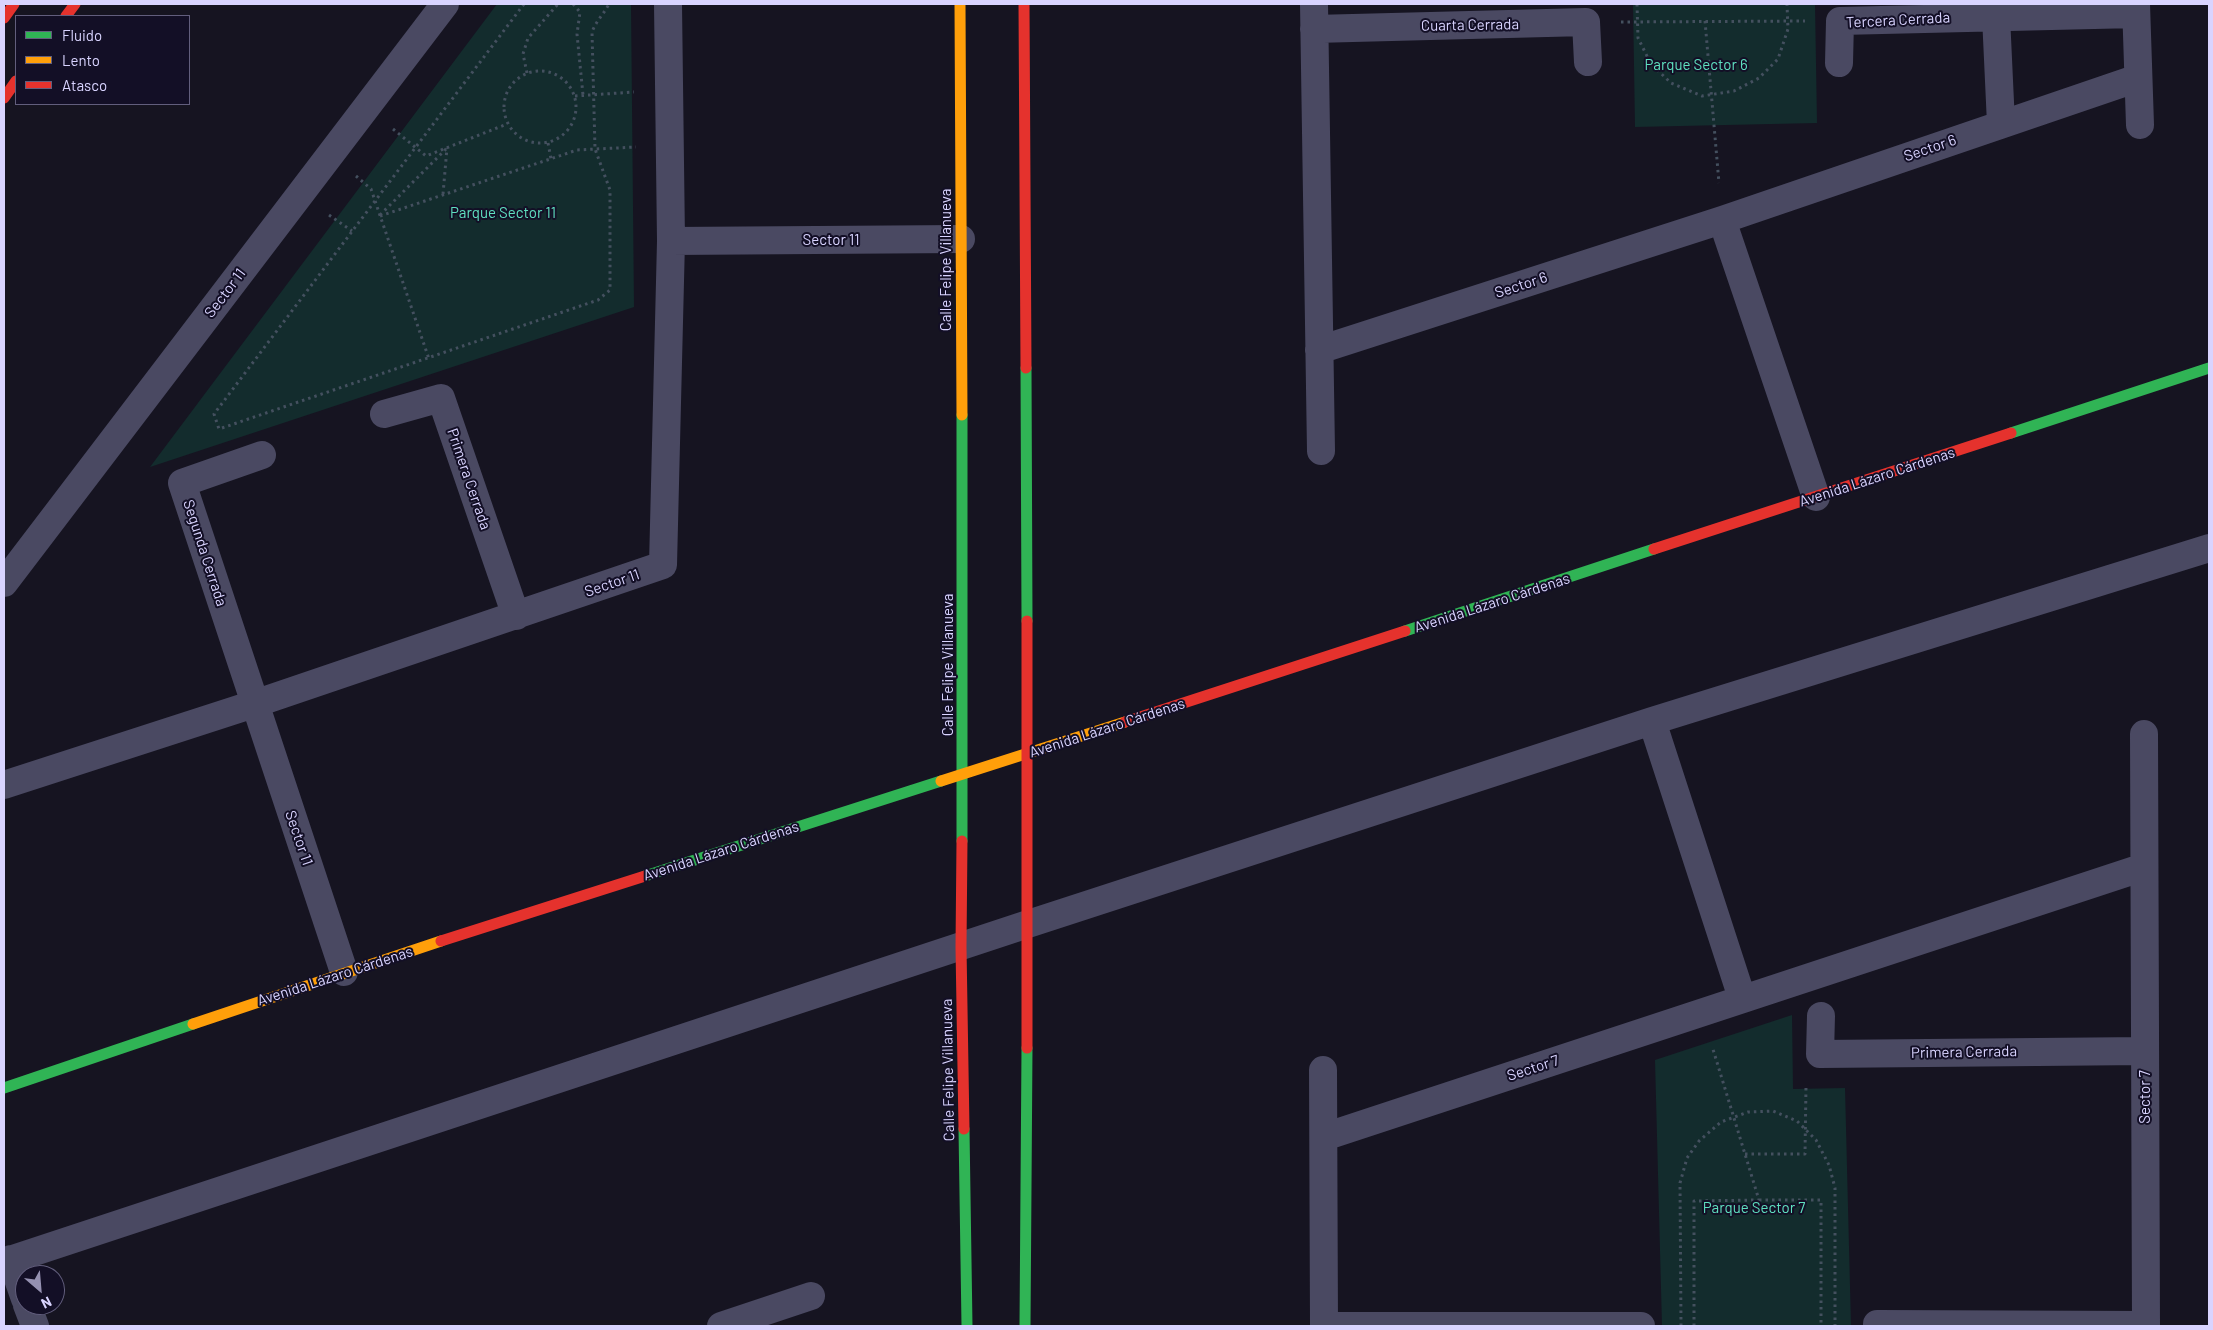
<!DOCTYPE html>
<meta charset="utf-8">
<style>
body{margin:0}
#map{position:relative;width:2213px;height:1330px;overflow:hidden;background:#161421;font-family:Barlow,sans-serif}
canvas{display:block}
.frame{position:absolute;inset:0;border:5px solid #d9d4ff;pointer-events:none}
.legend{position:absolute;left:15px;top:15px;width:175px;height:90px;box-sizing:border-box;background:#130f26;border:1px solid #625e7d;margin:0;padding:6px 9px;list-style:none;font-size:15px;color:#d9d4ff}
.legend li{display:flex;align-items:center;gap:10px;height:25px}
.legend b{width:25px;border:1px solid #625e7d}
.north{position:absolute;left:15px;top:1265px;width:50px;height:50px;box-sizing:border-box;background:#130f26;border:1px solid #625e7d;border-radius:50%;rotate:153deg;font-size:14px;font-weight:700;line-height:20px;text-align:center;color:#d9d4ff}
.north::after{content:'';display:block;margin:auto;width:18px;height:22px;background:#9591b1;clip-path:polygon(50% 0,100% 100%,50% 72%,0 100%)}
</style>
<div id="map">
<canvas width="2213" height="1330"></canvas>
<div class="frame"></div>
<ul class="legend">
<li><b style="height:6px;background:#30b455"></b>Fluido</li>
<li><b style="height:6px;background:#ff9f0a"></b>Lento</li>
<li><b style="height:6px;background:#e5322d"></b>Atasco</li>
</ul>
<div class="north">N</div>
</div>
<script>
const ctx = document.querySelector('canvas').getContext('2d');
ctx.lineJoin = 'round';
function fillPath(path, color) { ctx.fillStyle = color; ctx.fill(path, 'evenodd'); }
function strokePath(path, color, width, dash) { ctx.strokeStyle = color; ctx.lineWidth = width; ctx.lineCap = dash ? 'butt' : 'round'; ctx.setLineDash(dash || []); ctx.stroke(path); }
function label(font, color, halo, rows, align = 'center') {
  ctx.font = font + ' Barlow,sans-serif'; ctx.lineWidth = 4; ctx.setLineDash([]); ctx.textBaseline = 'middle'; ctx.strokeStyle = halo; ctx.fillStyle = color; for (const [text, x, y, turn = 0] of rows) {
    ctx.save(); ctx.translate(x, y); ctx.rotate((+turn || 0) * Math.PI / 180); ctx.textAlign = isNaN(turn) ? turn : align; if (halo) ctx.strokeText(text, 0, 0); ctx.fillText(text, 0, 0); ctx.restore();
  }
}
fillPath(new Path2D(`
 M 497,4 L 631,4 L 634,307 L 150,467 Z
 M 1633,4 L 1815,4 L 1817,123 L 1635,127 Z
 M 1792,1015 L 1793,1089 L 1845,1088 L 1851,1326 L 1662,1326 L 1655,1060 Z`), '#132c2d');
strokePath(new Path2D(`
 M 524,4 L 214,414 L 219,429 L 598,300 L 610,290 L 610,190 L 595,149 L 592,32 C 596,21 604,14 609,4
 M 573,4 L 580,12 L 577,34 L 583,95
 M 1637,4 L 1638,38 L 1651,64 L 1671,83 L 1702,96 L 1734,91 L 1759,78 L 1778,59 L 1788,29 L 1787,4
 M 1705,21 L 1719,183
 M 1621,22 L 1805,21
 M504 107a36 36 0 1 1 72 0a36 36 0 1 1-72 0Z
 M 527,73 L 523,54 L 528,38 L 558,4
 M 575,96 L 634,92
 M 393,129 L 426,156 L 507,124
 M 548,143 L 551,159
 M 356,176 L 371,189 L 429,359
 M 443,194 L 447,148
 M 329,215 L 352,231
 M 380,215 L 446,149
 M 380,216 L 577,150 L 636,147
 M 1745,1154 L 1805,1154 L 1806,1086
 M 1759,1200 L 1821,1200 L 1821,1326
 M 1681,1326 L 1680,1183 L 1687,1158 L 1699,1141 L 1721,1122 L 1748,1112 L 1773,1111 L 1797,1121 L 1816,1140 L 1829,1165 L 1835,1188 L 1835,1326
 M 1694,1326 L 1694,1201 L 1759,1200 L 1712,1046`), '#44505f', 3, [2.5, 4]);
strokePath(new Path2D(`
 M 1314,4 L 1321,451
 M 2136,4 L 2140,125
 M 1996,16 L 2001,124
 M 1314,29 L 1586,22 L 1588,62
 M 1839,63 L 1840,21 L 2136,14
 M 1722,220 L 1816,497
 M 671,241 L 961,239
 M 1319,350 L 1722,220 L 2138,78
 M 384,414 L 441,398 L 516,616
 M 262,455 L 182,483 L 344,972
 M 4,583 L 445,4
 M 1652,721 L 1742,998
 M 2144,734 L 2146,1326
 M 4,785 L 254,704 L 663,565 L 671,241 L 668,4
 M 1821,1016 L 1820,1054 L 2145,1051
 M 1323,1070 L 1324,1326
 M 1324,1137 L 2144,867
 M 11,1259 L 25,1299
 M 4,1262 L 1028,924 L 1652,721 L 2209,548
 M 27,1305 L 35,1326
 M 721,1326 L 811,1296
 M 1324,1326 L 1641,1326
 M 1877,1326 L 1877,1324 L 2146,1325`), '#4a4962', 28);
strokePath(new Path2D(`
 M 1026,368 L 1027,621
 M 962,415 L 962,841
 M 2011,433 L 2209,368
 M 1405,631 L 1654,549
 M 645,876 L 941,781
 M 4,1088 L 193,1024
 M 964,1129 L 967,1326
 M 1025,1326 L 1027,1048`), '#30b455', 11);
strokePath(new Path2D(`
 M 960,4 L 962,415
 M 941,781 L 1125,722
 M 193,1024 L 441,941`), '#ff9f0a', 11);
strokePath(new Path2D(`
 M 1024,4 L 1026,368
 M 66,16 L 75,4
 M 4,18 L 14,4
 M 4,98 L 16,81
 M 1654,549 L 2011,433
 M 1027,621 L 1027,1048
 M 1125,722 L 1405,631
 M 962,841 L 961,947 L 964,1129
 M 441,941 L 645,876`), '#e5322d', 11);
label('15px', '#d9d4ff', '#130f26', [
 ["Tercera Cerrada",1898,20,-3],
 ["Cuarta Cerrada",1470,25,-1],
 ["Sector 6",1930,148,-19],
 ["Sector 11",831,240],
 ["Calle Felipe Villanueva",946,260,-90],
 ["Sector 6",1521,285,-18],
 ["Sector 11",225,293,-53],
 ["Avenida Lázaro Cárdenas",1877,477,-18],
 ["Primera Cerrada",469,479,71],
 ["Segunda Cerrada",205,553,72],
 ["Sector 11",612,583,-19],
 ["Avenida Lázaro Cárdenas",1492,603,-18],
 ["Calle Felipe Villanueva",948,665,-90],
 ["Avenida Lázaro Cárdenas",1107,728,-18],
 ["Sector 11",299,838,71],
 ["Avenida Lázaro Cárdenas",721,851,-18],
 ["Avenida Lázaro Cárdenas",335,976,-18],
 ["Primera Cerrada",1964,1052,-1],
 ["Sector 7",1533,1068,-18],
 ["Calle Felipe Villanueva",948,1070,-91],
 ["Sector 7",2145,1097,-90]
]);
label('15px', '#5fe0c0', '#130f26', [
 ["Parque Sector 6",1696,65],
 ["Parque Sector 11",503,213],
 ["Parque Sector 7",1754,1208]
]);
</script>
